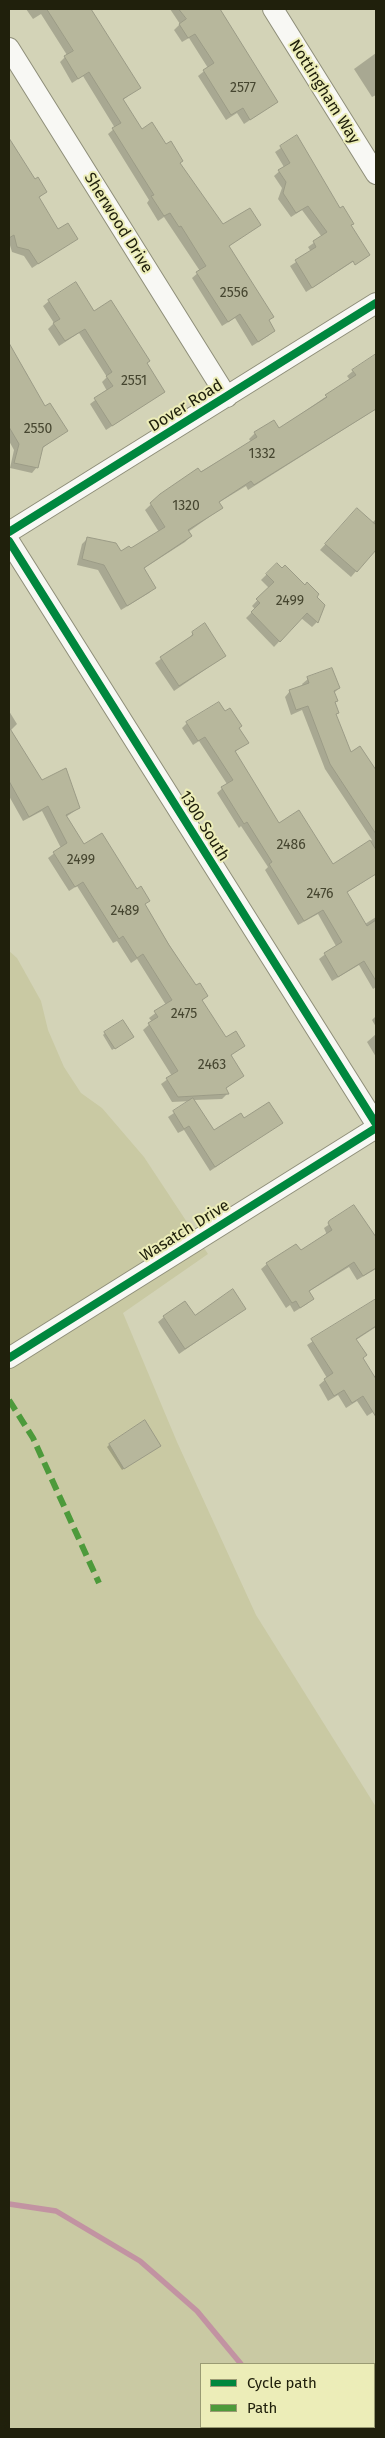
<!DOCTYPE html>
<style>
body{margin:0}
#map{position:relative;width:385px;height:2438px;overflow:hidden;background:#d3d3b7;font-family:"Fira Sans",sans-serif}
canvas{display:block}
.frame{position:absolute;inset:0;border:10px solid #20200c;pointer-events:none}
.legend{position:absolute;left:200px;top:2363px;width:175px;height:65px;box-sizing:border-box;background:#ecedb8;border:1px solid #9a9b73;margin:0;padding:6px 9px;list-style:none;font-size:15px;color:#20200c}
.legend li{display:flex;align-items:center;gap:10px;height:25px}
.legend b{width:25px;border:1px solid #9a9b73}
</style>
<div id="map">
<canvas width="385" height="2438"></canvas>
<div class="frame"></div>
<ul class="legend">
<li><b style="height:6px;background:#00873e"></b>Cycle path</li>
<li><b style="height:6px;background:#4d9a3b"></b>Path</li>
</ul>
</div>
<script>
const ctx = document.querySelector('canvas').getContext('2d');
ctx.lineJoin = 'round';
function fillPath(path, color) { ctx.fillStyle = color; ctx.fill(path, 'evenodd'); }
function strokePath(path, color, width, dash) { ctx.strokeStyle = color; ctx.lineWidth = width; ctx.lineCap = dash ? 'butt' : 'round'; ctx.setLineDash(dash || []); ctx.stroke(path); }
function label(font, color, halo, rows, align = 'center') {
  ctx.font = font + ' "Fira Sans",sans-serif'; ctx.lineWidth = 4; ctx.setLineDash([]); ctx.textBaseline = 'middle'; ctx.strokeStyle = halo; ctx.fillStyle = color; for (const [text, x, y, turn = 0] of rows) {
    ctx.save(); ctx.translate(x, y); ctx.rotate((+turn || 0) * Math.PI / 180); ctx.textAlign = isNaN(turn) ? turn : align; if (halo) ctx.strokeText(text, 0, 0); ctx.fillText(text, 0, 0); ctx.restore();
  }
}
fillPath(new Path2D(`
 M 9,951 L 17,958 L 41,1001 L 48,1030 L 64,1067 L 81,1093 L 102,1108 L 144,1157 L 208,1254 L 123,1313 L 177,1442 L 256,1615 L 376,1807 L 376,2429 L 9,2429 ZM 201,2364 L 374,2364 L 374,2427 L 201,2427 Z`), '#c9c9a3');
fillPath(new Path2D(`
 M 26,9 L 90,9 L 139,88 L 123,100 L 142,130 L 179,163 L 223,226 L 260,224 L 228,247 L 272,317 L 268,321 L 274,331 L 268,336 L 252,346 L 235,318 L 222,326 L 192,278 L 200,271 L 164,217 L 158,221 L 147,203 L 149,200 L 108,134 L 115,128 L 83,76 L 72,83 L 60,62 L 67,55 L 41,14 L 33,19 Z
 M 170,9 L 218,9 L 277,102 L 244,124 L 237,113 L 226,120 L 198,76 L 208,68 L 189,38 L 182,42 L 174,30 L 180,24 Z
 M 376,53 L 376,95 L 372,97 L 354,69 Z
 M 297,137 L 350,226 L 354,261 L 306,292 L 290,266 L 311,252 L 308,247 L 322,237 L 302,210 L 291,217 L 278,199 L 282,188 L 274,176 L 284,167 L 275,152 Z
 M 9,140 L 34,181 L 45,192 L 38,199 L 58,231 L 76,239 L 32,268 L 24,256 L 12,252 L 9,242 Z
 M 49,301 L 93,313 L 146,364 L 164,392 L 106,430 L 90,404 L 107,391 L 102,382 L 107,377 L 79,333 L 59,346 L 48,329 L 54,323 L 43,306 Z
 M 9,347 L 28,376 L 26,378 L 44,408 L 66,431 L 41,449 L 37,467 L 32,473 L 10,468 L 14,450 L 9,441 Z
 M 376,362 L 376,409 L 248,490 L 246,486 L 218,503 L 222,508 L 188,532 L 191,536 L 185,542 L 143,569 L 155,587 L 149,593 L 121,610 L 98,570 L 77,565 L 82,544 L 88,538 L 121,553 L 130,550 L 159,532 L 145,510 L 161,495 L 251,442 L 249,439 L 255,433 L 279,429 L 350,380 L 347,376 L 353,371 Z
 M 352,515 L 372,523 L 376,519 L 376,548 L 351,577 L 320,550 Z
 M 277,564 L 315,597 L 317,622 L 312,627 L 301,618 L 274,647 L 246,618 L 255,609 L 252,606 L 269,588 L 261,580 Z
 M 193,633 L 225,656 L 174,691 L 155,663 L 188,640 Z
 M 308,679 L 339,688 L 334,693 L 337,701 L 334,703 L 335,715 L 350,754 L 360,748 L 376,772 L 376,874 L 346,893 L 365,924 L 376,917 L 376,987 L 373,989 L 359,965 L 332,981 L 319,959 L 336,946 L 318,914 L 298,925 L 265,870 L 268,867 L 241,826 L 239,828 L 217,793 L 227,784 L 199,741 L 193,745 L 182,728 L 187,723 L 229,710 L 247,742 L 234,753 L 278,825 L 333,865 L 372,840 L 325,769 L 302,710 L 291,715 L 285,697 L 290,691 L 303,686 L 302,684 Z
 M 9,711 L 17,724 L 10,731 L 42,782 L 79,808 L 66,817 L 84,846 L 148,901 L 144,905 L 196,987 L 206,996 L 202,1001 L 226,1039 L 243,1046 L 230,1056 L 243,1076 L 225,1089 L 228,1093 L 222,1099 L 194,1100 L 214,1132 L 244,1119 L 281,1123 L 210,1171 L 184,1130 L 178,1133 L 168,1117 L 192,1101 L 172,1102 L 161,1084 L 172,1076 L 143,1030 L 152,1022 L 149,1018 L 166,1005 L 137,959 L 131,963 L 117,941 L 113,943 L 77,886 L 69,891 L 60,877 L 48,858 L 61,848 L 42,811 L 23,821 L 9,796 Z
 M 376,1016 L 376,1027 L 372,1020 Z
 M 105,1033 L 130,1039 L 112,1050 L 103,1035 Z
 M 376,1034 L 376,1057 L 367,1042 Z
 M 354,1207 L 376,1239 L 376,1269 L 357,1280 L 349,1267 L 308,1292 L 312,1299 L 307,1304 L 294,1312 L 290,1305 L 286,1308 L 261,1269 L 267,1264 L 300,1252 L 327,1235 L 324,1228 Z
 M 374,1301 L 376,1327 L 356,1340 L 362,1359 L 376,1382 L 376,1410 L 367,1416 L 357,1401 L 346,1408 L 338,1395 L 328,1401 L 319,1385 L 327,1378 L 307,1345 Z
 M 244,1309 L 179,1354 L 158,1322 L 164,1317 L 194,1316 Z
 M 109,1445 L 157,1448 L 122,1470 L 107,1447 Z`), '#0003');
strokePath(new Path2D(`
 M 9,2204 L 56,2211 L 140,2261 L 197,2311 L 241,2364
 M 263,2427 L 264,2429`), '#c293a2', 5.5);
const building = new Path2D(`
 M 47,9 L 91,9 L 141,88 L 123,99 L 142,129 L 152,122 L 166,144 L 171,141 L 183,161 L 180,163 L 223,224 L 250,208 L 261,225 L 229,246 L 274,317 L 269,320 L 275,331 L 258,342 L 240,314 L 228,322 L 196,272 L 206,266 L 181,226 L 179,227 L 170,213 L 164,216 L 151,196 L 154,195 L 112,128 L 121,123 L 89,72 L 78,79 L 64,56 L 73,51 Z
 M 179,9 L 220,9 L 278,102 L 250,120 L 243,108 L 231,115 L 203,70 L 214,63 L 195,34 L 188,38 L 179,24 L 186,19 Z
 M 297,135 L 340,208 L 343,206 L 354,224 L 351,225 L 370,255 L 355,265 L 353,261 L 312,288 L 295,260 L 316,247 L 313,241 L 327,232 L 308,206 L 296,213 L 283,193 L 286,182 L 278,170 L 290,163 L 280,146 Z
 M 9,138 L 35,179 L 38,177 L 47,192 L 39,197 L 58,229 L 68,223 L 78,239 L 38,264 L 29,250 L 17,247 L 14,235 L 9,238 Z
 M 76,282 L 94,311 L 111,300 L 150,361 L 147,363 L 165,392 L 112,426 L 94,398 L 113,386 L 106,376 L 112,372 L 85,329 L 65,341 L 53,323 L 60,319 L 48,300 Z
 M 9,343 L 45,406 L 50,403 L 68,431 L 43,447 L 38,468 L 14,463 L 19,444 L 9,427 Z
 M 376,354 L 376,409 L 254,485 L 251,481 L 219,502 L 223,508 L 188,530 L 192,536 L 144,568 L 156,588 L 127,606 L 104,565 L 82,559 L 87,537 L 116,543 L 121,551 L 129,546 L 131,548 L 165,527 L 150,503 L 160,494 L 198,468 L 201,472 L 257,437 L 254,432 L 274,420 L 279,428 L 327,397 L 325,395 L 356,375 L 352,370 Z
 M 357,508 L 376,525 L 376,550 L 357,572 L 325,544 Z
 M 277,563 L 282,568 L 285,565 L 305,585 L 307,582 L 319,594 L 317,597 L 325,605 L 318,623 L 307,613 L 280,642 L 251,612 L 260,603 L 256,599 L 274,582 L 266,574 Z
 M 205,623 L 226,656 L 179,686 L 160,657 L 193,635 L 192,632 Z
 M 332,668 L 340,688 L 334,691 L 338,701 L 335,702 L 339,713 L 336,714 L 351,752 L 360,746 L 376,770 L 376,834 L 330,764 L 308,706 L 296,710 L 289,690 L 309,683 L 307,677 Z
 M 219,702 L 225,711 L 230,708 L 242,726 L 239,728 L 249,743 L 235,751 L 279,823 L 299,810 L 333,864 L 370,840 L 376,850 L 376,874 L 347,892 L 367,926 L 376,920 L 376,981 L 364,961 L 338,977 L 324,953 L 342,942 L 323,910 L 304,921 L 269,864 L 272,862 L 247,822 L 244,824 L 221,787 L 233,780 L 205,737 L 198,741 L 186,722 Z
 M 9,727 L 42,780 L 66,768 L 80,808 L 66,815 L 84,844 L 102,833 L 137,889 L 141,886 L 150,901 L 145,904 L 169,945 L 196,985 L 200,983 L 208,996 L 202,1000 L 226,1037 L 236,1031 L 245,1046 L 231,1055 L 244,1076 L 226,1088 L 229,1094 L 178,1097 L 166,1078 L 178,1071 L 148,1023 L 158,1017 L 154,1011 L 172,1000 L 143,954 L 137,958 L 123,936 L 119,939 L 83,882 L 75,887 L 65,871 L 53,852 L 67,843 L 48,806 L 29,817 L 9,781 Z
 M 123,1020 L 134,1037 L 115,1049 L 104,1032 Z
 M 193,1098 L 214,1130 L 241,1113 L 244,1118 L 269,1102 L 283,1123 L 215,1167 L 189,1126 L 184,1129 L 173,1111 Z
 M 354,1205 L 376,1237 L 376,1268 L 363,1276 L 354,1262 L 309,1291 L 314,1299 L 300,1308 L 296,1301 L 292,1303 L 266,1263 L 296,1244 L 301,1250 L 332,1230 L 328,1223 L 329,1221 Z
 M 233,1289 L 246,1309 L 185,1349 L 163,1316 L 185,1301 L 195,1315 Z
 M 376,1299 L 376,1326 L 356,1339 L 367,1355 L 363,1358 L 376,1379 L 376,1417 L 363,1396 L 352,1403 L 344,1390 L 334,1396 L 324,1379 L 333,1373 L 311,1339 Z
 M 145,1420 L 161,1446 L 124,1469 L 109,1444 Z`);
fillPath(building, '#b7b79c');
strokePath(building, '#9b9b86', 1);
const minor = new Path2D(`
 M 273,9 L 376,174
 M 9,48 L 227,397
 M 9,532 L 376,303
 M 9,541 L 376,1124
 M 9,1358 L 376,1128`);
strokePath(minor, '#8e8e79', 22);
strokePath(minor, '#f8f8f4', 20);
strokePath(new Path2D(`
 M 9,1400 L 33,1438 L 99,1583`), '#4d9a3b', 6, [12, 6]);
strokePath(new Path2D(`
 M 9,532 L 376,303
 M 9,541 L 376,1124
 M 9,1358 L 376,1128`), '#00873e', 8);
label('14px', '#464630', null, [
 ["2577",243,88],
 ["2556",234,293],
 ["2551",134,381],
 ["2550",38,429],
 ["1332",262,454],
 ["1320",186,506],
 ["2499",290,601],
 ["2486",291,845],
 ["2499",81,860],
 ["2476",320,894],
 ["2489",125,911],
 ["2475",184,1014],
 ["2463",212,1065]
]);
label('16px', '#20200c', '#ecedb8', [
 ["Nottingham Way",324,92,58],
 ["Sherwood Drive",118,223,58],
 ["Dover Road",186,406,-32],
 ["1300 South",204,826,58],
 ["Wasatch Drive",185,1231,-32]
]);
</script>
